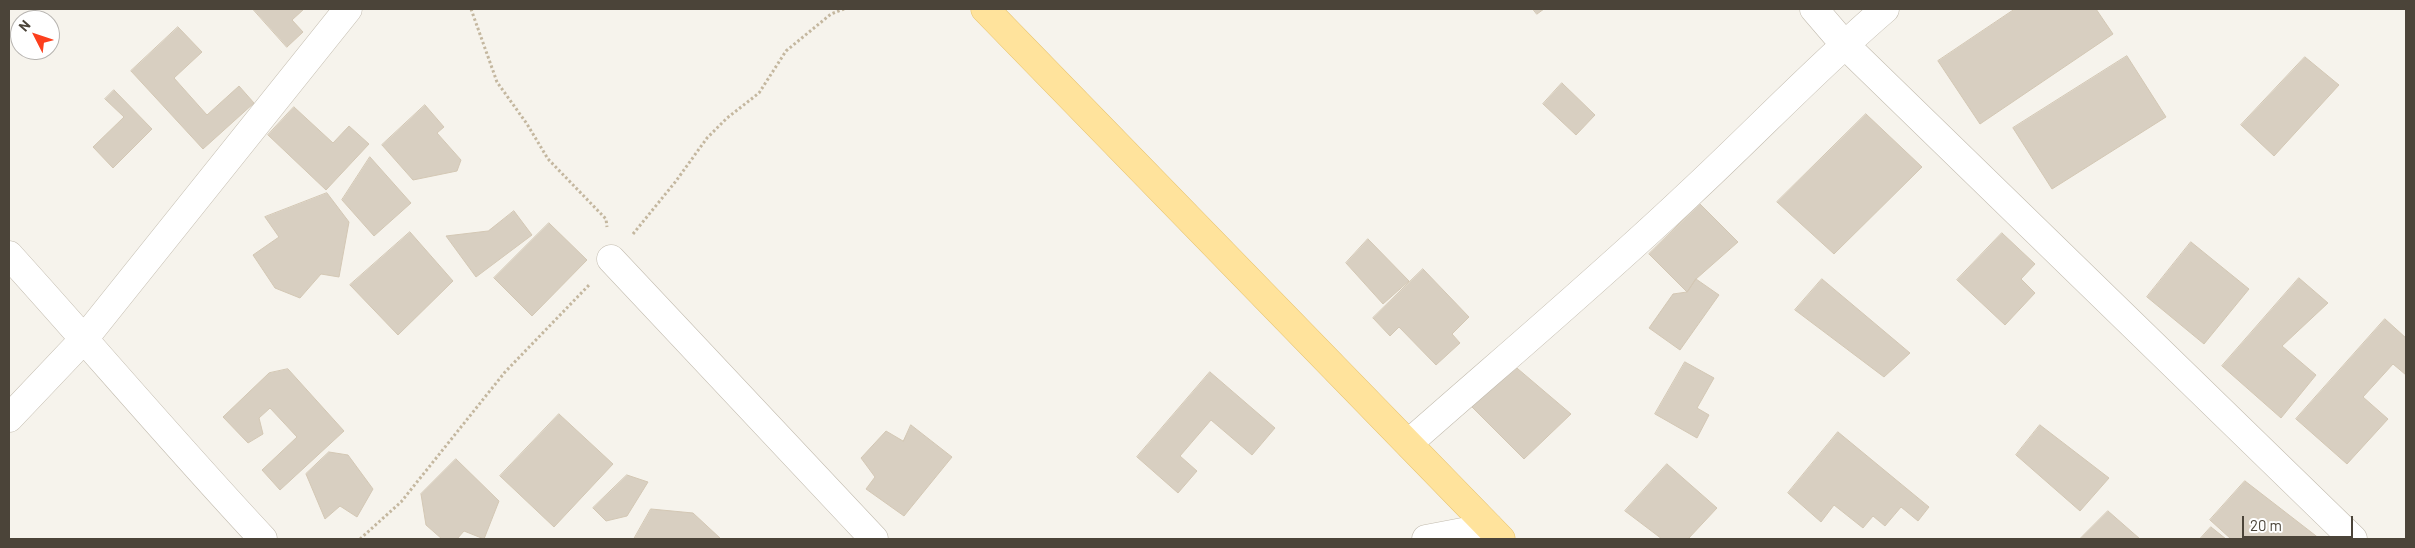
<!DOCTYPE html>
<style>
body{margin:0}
#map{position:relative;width:2415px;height:548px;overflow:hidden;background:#f6f3ec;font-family:Barlow,sans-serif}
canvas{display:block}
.frame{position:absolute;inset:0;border:10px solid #4b4439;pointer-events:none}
.north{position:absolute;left:10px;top:10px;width:50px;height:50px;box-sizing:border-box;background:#fff;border:1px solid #b7b4b0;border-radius:50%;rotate:311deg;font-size:14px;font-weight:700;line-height:20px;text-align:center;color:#4b4439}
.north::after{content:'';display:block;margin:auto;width:18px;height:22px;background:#fc3f1d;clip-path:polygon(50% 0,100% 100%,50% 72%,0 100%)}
.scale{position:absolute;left:2242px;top:516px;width:111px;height:22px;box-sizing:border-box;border:2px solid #4b4439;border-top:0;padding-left:6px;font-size:15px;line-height:18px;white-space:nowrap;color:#4b4439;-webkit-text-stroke:4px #fff;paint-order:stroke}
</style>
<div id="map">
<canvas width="2415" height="548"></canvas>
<div class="frame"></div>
<div class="north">N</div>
<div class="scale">20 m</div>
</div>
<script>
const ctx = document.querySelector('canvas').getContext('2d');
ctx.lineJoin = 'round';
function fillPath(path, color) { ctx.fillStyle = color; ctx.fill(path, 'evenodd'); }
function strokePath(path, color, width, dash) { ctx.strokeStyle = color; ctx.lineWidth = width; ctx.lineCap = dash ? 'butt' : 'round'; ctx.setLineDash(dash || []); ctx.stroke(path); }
const building = new Path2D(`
 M 253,9 L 304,9 L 292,20 L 303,32 L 287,47 Z
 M 1533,9 L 1544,9 L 1537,14 Z
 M 2015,9 L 2096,9 L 2113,34 L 1980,124 L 1938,61 Z
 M 178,27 L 202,52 L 174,78 L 207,115 L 239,86 L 254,103 L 203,149 L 131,71 Z
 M 2127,56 L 2166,117 L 2052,189 L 2013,128 Z
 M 2305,57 L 2339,85 L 2274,156 L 2241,125 Z
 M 1562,83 L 1595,115 L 1576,135 L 1543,104 Z
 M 114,90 L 152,129 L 113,168 L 93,147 L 124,117 L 105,99 Z
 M 425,105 L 444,127 L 437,133 L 461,160 L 457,171 L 413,180 L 382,145 Z
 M 294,107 L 333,143 L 349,126 L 369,144 L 326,190 L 268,135 Z
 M 1866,114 L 1922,167 L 1834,254 L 1777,202 Z
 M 370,157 L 411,203 L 374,236 L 342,200 Z
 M 327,193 L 349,222 L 339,277 L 321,274 L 300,298 L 275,288 L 253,255 L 279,237 L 265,217 Z
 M 1700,204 L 1738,242 L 1696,279 L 1687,292 L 1649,254 Z
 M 514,211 L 532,235 L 476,277 L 446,236 L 488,231 Z
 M 549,223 L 587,260 L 532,316 L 494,278 Z
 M 410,232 L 453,281 L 398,335 L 350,285 Z
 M 2002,233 L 2035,264 L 2021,279 L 2035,293 L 2005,325 L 1957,280 Z
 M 1368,239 L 1409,281 L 1383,304 L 1346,263 Z
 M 2191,242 L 2249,289 L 2204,344 L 2147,297 Z
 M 1423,269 L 1469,317 L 1452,334 L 1460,343 L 1436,365 L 1399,327 L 1390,336 L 1373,318 Z
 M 2299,278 L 2328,303 L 2282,346 L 2316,375 L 2281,418 L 2222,366 Z
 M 1696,279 L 1719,295 L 1680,350 L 1649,328 L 1673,294 L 1687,292 Z
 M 1822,279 L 1910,353 L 1884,377 L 1795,310 Z
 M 2385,319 L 2406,338 L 2406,375 L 2393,364 L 2363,397 L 2388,419 L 2347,464 L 2296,419 Z
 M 1685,362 L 1714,378 L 1697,408 L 1709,415 L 1697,438 L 1655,414 Z
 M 1511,363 L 1571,414 L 1524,459 L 1471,406 Z
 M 288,369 L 344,431 L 280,490 L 262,470 L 297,437 L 270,408 L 259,418 L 263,434 L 248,443 L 223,417 L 269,373 Z
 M 1210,372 L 1275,428 L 1252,455 L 1211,420 L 1180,456 L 1197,471 L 1178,493 L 1137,457 Z
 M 559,414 L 613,464 L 554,527 L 500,476 Z
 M 911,425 L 952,457 L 904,516 L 866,489 L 875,477 L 861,458 L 886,431 L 903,441 Z
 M 2040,425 L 2109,478 L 2080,511 L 2016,455 Z
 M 1838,432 L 1929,507 L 1918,521 L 1901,507 L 1885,526 L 1873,516 L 1863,528 L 1834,505 L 1821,522 L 1788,493 Z
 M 329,452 L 348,455 L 373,489 L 357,517 L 340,506 L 325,519 L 306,474 Z
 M 456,459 L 499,501 L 484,539 L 464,531 L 457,539 L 442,539 L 426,525 L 421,494 Z
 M 1667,464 L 1717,508 L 1688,539 L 1662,539 L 1625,511 Z
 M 627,475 L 648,482 L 627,516 L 606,521 L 593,508 Z
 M 2245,481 L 2320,539 L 2231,539 L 2210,520 Z
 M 651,509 L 693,513 L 721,539 L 634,539 Z
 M 2108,511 L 2140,539 L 2080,539 Z
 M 2211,527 L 2226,539 L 2200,539 Z`);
fillPath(building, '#d8cfc1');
strokePath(building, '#d3c7b4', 1);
const minor = new Path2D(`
 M 1814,9 L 1844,44 L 2353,539
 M 9,255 C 94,349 176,446 263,539
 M 611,259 L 874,539
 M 9,418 L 84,339 L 348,9
 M 1409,443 C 1502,361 1597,281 1687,196 C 1754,134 1816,68 1885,9
 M 1426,539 L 1489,527`);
const major = new Path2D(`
 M 985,9 L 1501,539`);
strokePath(minor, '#c2bbae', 29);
strokePath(major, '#e6c16a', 29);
strokePath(new Path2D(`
 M 471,9 L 497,82 L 527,124 L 548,159 L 606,219 L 607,227
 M 633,234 L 676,181 L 707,138 L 727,118 L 759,93 L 786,51 L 831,14 L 844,9
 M 360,539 L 401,502 L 505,372 L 590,284`), '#c4b79f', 3, [2.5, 2.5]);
strokePath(minor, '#fff', 28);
strokePath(major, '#ffe39c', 28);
</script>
